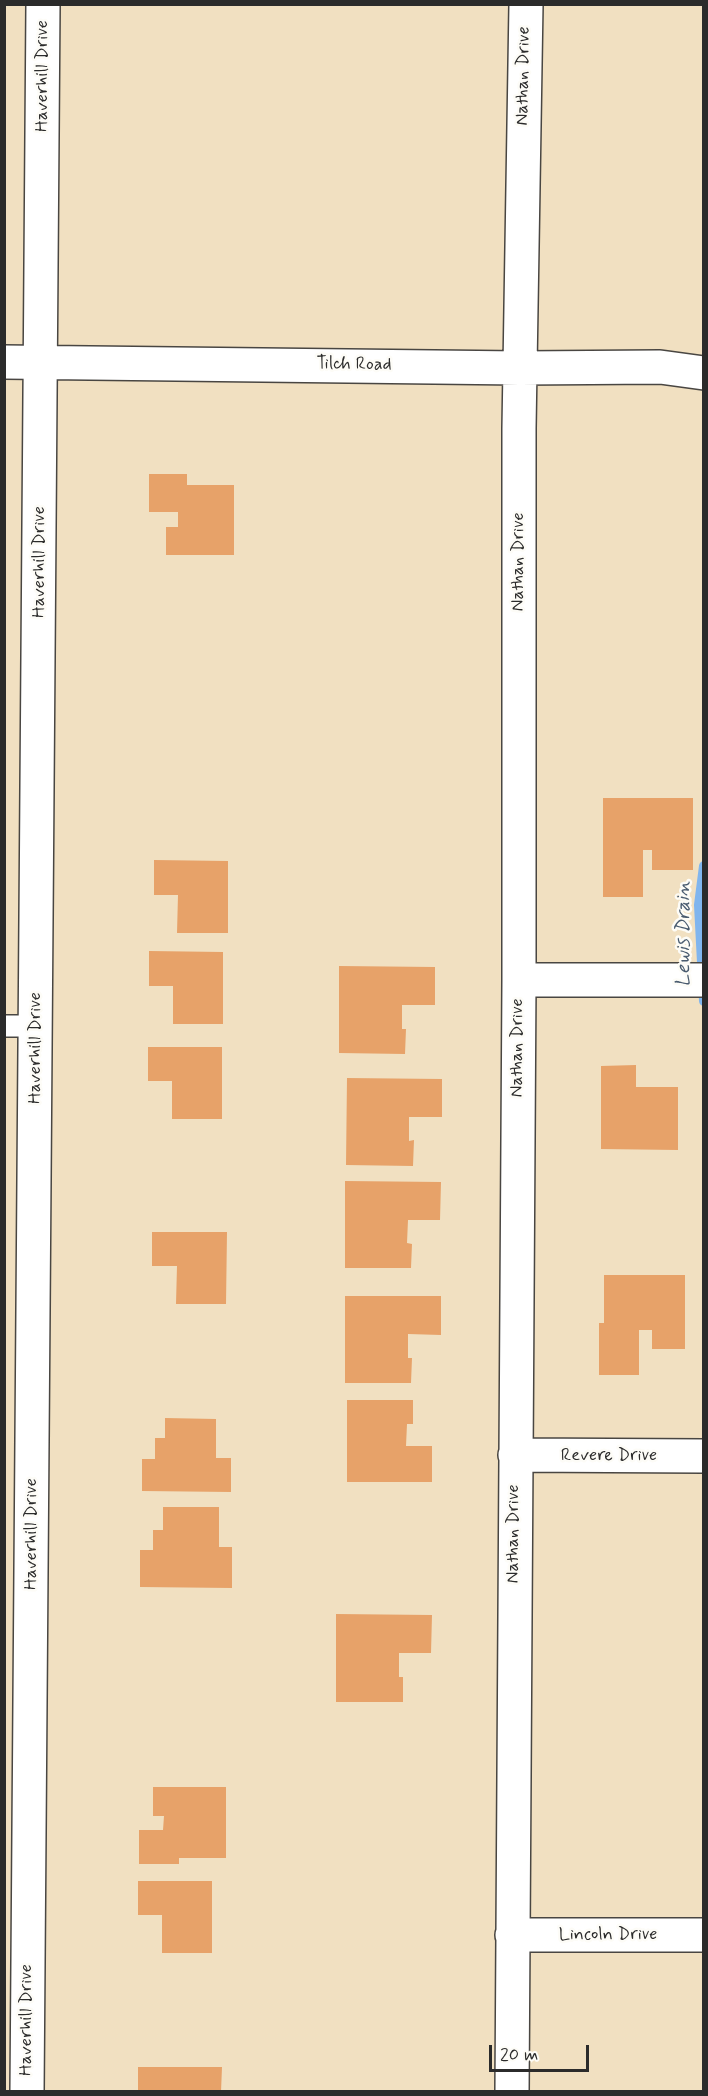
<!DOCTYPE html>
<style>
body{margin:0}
#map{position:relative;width:708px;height:2096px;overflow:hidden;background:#f1e0c1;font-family:Mynerve,sans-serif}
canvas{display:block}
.frame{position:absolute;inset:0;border:6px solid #2b2b2b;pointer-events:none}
.scale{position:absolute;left:489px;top:2045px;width:100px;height:27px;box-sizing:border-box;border:3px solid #2b2b2b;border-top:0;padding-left:8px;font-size:18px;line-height:21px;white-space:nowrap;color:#2b2b2b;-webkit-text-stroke:4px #fdfcf7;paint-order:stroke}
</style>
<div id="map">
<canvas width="708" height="2096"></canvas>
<div class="frame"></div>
<div class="scale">20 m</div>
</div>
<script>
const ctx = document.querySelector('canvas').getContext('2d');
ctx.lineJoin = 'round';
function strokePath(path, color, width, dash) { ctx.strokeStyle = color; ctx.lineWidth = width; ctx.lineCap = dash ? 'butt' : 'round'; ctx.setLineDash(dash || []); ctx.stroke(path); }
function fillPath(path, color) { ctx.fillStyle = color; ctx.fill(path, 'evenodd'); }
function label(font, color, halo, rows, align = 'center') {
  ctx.font = font + ' Mynerve,sans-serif'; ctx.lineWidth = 5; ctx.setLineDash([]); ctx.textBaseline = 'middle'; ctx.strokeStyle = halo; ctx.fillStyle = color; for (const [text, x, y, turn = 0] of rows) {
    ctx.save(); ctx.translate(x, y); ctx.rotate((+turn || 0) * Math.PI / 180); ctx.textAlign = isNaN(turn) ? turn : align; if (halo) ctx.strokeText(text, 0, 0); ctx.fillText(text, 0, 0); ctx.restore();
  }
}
strokePath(new Path2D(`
 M 704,866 L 699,905 L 704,1001`), '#80b5ee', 10);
fillPath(new Path2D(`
 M 149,474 L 187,474 L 187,485 L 234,485 L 234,555 L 166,555 L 166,527 L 178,527 L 178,512 L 149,512 Z
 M 603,798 L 693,798 L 693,870 L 652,870 L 652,850 L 643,850 L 643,897 L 603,897 Z
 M 154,860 L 228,861 L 228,933 L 177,933 L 178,895 L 154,895 Z
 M 149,951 L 223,952 L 223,1024 L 173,1024 L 173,986 L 149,986 Z
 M 339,966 L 435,967 L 435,1005 L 402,1005 L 402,1029 L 406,1029 L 405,1054 L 339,1053 Z
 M 148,1047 L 222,1047 L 222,1119 L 172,1119 L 172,1081 L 148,1081 Z
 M 636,1065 L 636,1087 L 678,1087 L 678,1150 L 601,1149 L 601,1066 Z
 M 347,1078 L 442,1079 L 442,1117 L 409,1117 L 409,1141 L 414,1140 L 413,1166 L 346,1165 Z
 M 345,1181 L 441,1182 L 440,1220 L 408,1220 L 407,1243 L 412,1244 L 411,1268 L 345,1268 Z
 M 152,1232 L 227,1232 L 226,1304 L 176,1304 L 177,1266 L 152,1266 Z
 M 604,1275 L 685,1275 L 685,1349 L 652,1349 L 652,1330 L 639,1330 L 639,1375 L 599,1375 L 599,1323 L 604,1323 Z
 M 345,1296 L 441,1296 L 441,1335 L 408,1334 L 408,1358 L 412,1358 L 411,1383 L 345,1383 Z
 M 347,1400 L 413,1400 L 413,1424 L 407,1424 L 406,1446 L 432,1446 L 432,1482 L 347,1482 Z
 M 165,1418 L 216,1419 L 216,1458 L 231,1458 L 231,1492 L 142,1491 L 142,1459 L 155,1459 L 155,1438 L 165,1438 Z
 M 163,1507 L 219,1507 L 219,1547 L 232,1547 L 232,1588 L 140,1587 L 140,1550 L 153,1550 L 153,1530 L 163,1530 Z
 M 336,1614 L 432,1615 L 431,1653 L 399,1653 L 399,1677 L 403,1677 L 403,1702 L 336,1702 Z
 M 153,1787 L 226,1787 L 226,1858 L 179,1858 L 179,1864 L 139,1864 L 139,1830 L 163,1830 L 164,1816 L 153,1816 Z
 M 138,1881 L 212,1881 L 212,1953 L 162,1953 L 162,1915 L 138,1915 Z
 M 138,2067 L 222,2067 L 221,2092 L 138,2092 Z`), '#e7a269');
const lane = new Path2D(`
 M 4,1026 L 36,1026`);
const street = new Path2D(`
 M 4,362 L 520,368 L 660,367 L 704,373
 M 519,980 L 704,980
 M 515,1455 L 704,1456
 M 512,1935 L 704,1935
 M 27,2092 L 43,4
 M 512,2092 L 519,980 L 519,428 L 526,4`);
strokePath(lane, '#494642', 24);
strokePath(street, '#494642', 36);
strokePath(lane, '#fff', 21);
strokePath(street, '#fff', 33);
label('18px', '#2b2b2b', '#fdfcf7', [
 ["Haverhill Drive",43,76,-90],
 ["Nathan Drive",524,76,-89],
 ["Tilch Road",354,365,1],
 ["Haverhill Drive",40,562,-90],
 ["Nathan Drive",519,562,-90],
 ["Haverhill Drive",36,1048,-90],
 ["Nathan Drive",518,1048,-90],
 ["Revere Drive",609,1456],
 ["Haverhill Drive",32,1534,-90],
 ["Nathan Drive",514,1534,-90],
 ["Lincoln Drive",608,1935],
 ["Haverhill Drive",27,2020,-90]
]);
label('italic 20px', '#495b6f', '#fdfcf7', [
 ["Lewis Drain",685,934,-90]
]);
</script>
